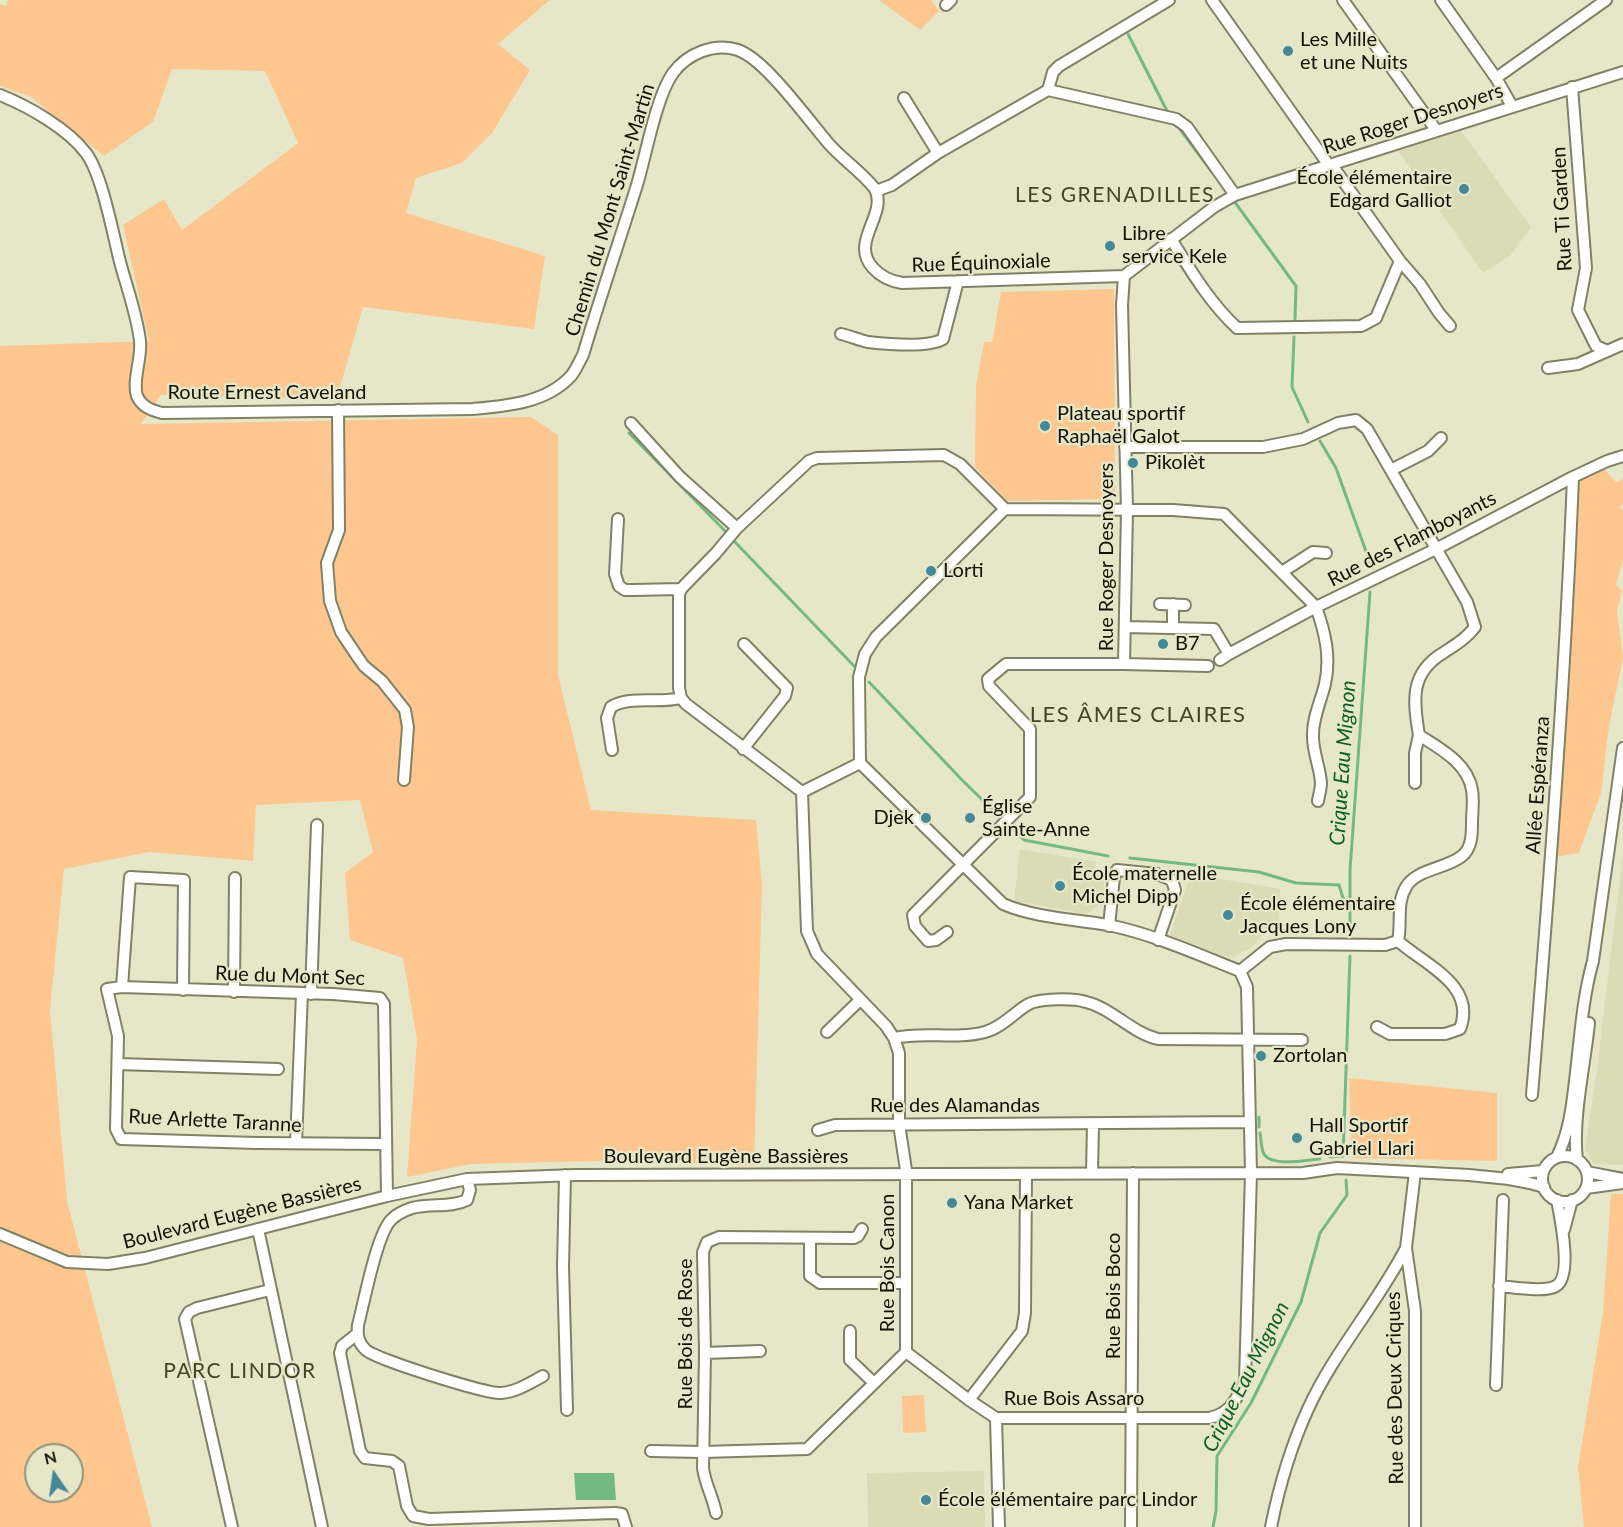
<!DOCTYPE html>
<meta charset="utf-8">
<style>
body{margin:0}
#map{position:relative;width:1623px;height:1527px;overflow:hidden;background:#e6e7c8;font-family:Lato,sans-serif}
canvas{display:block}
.north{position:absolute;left:24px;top:1443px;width:60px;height:60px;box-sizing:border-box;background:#e6e7c8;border:2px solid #91927b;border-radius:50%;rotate:347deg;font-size:16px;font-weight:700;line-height:24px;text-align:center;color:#121207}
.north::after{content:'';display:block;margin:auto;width:21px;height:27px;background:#458897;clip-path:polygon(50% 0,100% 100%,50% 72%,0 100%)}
</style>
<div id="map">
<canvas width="1623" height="1527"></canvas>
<div class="north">N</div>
</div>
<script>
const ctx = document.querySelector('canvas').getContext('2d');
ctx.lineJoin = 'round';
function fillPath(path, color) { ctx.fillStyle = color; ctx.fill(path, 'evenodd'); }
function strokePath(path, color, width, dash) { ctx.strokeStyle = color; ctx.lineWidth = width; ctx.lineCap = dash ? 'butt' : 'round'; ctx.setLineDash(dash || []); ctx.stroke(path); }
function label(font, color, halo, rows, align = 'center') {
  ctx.font = font + ' Lato,sans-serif'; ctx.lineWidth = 4.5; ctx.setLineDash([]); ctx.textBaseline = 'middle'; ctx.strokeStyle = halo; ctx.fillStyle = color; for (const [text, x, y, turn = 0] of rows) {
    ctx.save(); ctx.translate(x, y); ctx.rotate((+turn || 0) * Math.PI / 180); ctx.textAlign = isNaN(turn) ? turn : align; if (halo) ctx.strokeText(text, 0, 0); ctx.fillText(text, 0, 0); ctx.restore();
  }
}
fillPath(new Path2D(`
 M 1461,131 L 1531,227 L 1510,256 L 1483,273 L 1398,151 Z
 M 1020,849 L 1096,862 L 1095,870 L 1106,871 L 1102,903 L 1086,914 L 1014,901 Z
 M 1623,853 L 1623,1165 L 1593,1164 L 1585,1149 L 1597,1068 Z
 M 1191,874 L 1280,889 L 1279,922 L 1272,923 L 1251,948 L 1231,958 L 1172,938 L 1170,934 Z
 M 984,1471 L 985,1527 L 868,1527 L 867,1473 Z`), '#dbdcb5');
fillPath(new Path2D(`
 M 8,0 L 550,0 L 498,44 L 530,70 L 492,133 L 462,163 L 416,178 L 406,213 L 545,256 L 534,329 L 363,307 L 337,398 L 161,395 L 141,424 L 531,417 L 558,435 L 558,675 L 591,810 L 756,820 L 762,885 L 754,1166 L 636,1160 L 471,1164 L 407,1177 L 417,1040 L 403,958 L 350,940 L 345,873 L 373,852 L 360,800 L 256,805 L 253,861 L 149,852 L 64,869 L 50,1010 L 67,1201 L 152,1527 L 0,1527 L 0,346 L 149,341 L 123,225 L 164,199 L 182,230 L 298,143 L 265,71 L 172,69 L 153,122 L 104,156 L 31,97 L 0,86 L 0,4 L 6,6 ZM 36,1455 L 72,1455 L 72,1491 L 36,1491 Z
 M 879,0 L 931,0 L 939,11 L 920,30 Z
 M 1114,289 L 1115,499 L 1007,501 L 975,467 L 976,385 L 984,342 L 992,342 L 1001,292 Z
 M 1605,470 L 1616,482 L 1623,479 L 1623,504 L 1620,507 L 1623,510 L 1623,560 L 1616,585 L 1622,591 L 1617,610 L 1623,658 L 1609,726 L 1601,793 L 1579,853 L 1555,857 L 1572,616 L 1578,481 Z
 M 1349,1078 L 1497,1093 L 1497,1161 L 1352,1158 Z
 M 1611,1194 L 1623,1194 L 1623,1527 L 1584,1527 L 1578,1467 L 1603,1313 Z
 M 924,1395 L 926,1432 L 903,1433 L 902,1396 Z`), '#fec790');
fillPath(new Path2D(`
 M 574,1473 L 614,1473 L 616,1500 L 576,1500 Z`), '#73b984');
strokePath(new Path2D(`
 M 1128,34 L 1168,113
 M 1179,128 L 1212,172
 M 1234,201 L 1296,286 L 1295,319
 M 1294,337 L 1292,387 L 1308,422
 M 629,433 L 726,532
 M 1320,441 L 1336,468 L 1372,568
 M 735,542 L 854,666
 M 869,682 L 962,780 L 1003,820
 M 1012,828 L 1024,840 L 1108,856
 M 1130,858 L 1259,872 L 1296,883 L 1339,885 L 1343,898 L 1350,906
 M 1350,937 L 1350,870 L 1370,592
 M 1259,1127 L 1259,1117
 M 1260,1133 C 1261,1139 1261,1146 1263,1152 C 1269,1168 1306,1160 1320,1159
 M 1330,1157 L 1343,1156 L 1350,956
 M 1213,1527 L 1216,1511 L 1217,1456 L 1251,1403 L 1301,1302 L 1320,1233 L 1347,1195 L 1346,1180`), '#73b984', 3);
const minor = new Path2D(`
 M 1212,0 L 1328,164 L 1334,168 L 1400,261 L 1420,284 L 1439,313 L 1450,326
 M 1343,0 L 1436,130
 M 1441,0 L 1496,78 L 1512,106
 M 946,5 L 951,0
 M 1496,78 L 1606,0
 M 1572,87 L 1586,268 L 1578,310 L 1596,346 L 1608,351
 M 1048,90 L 1176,119 L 1187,127 L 1235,195
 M 1048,90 L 1053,72 L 1059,66 L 1169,0
 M 0,95 C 28,106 68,129 86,153 C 102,174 113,234 120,262 C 127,288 137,315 140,341 C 142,358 132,381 137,396 C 142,407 151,410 162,413 L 473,409 C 507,406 546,403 571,376 C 576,370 579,362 583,355 C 600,298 619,242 637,185 C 646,155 656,97 673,73 C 687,54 714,42 738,50 C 766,60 808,120 829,144 C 843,160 862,172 875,189 C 888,215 849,242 873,268 C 881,277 890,281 902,283 L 1124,276
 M 904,98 L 938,153
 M 876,191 L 892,185 L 938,153 L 1048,90
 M 1171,239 C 1191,271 1210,303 1237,328 L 1361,326 L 1376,318 L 1400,261
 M 841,334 C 850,336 859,340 868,342 C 886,344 928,348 943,339 L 958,281
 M 1548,368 L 1578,364 L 1623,344
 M 338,410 L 339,530 L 327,563 L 330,601 L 341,632 L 357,656 L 364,666 L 382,681 L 405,710 L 408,727 L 404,780
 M 631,423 L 680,477 L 737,528
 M 1125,447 L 1263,447 L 1303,439 L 1338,423 L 1356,420 L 1367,429 L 1467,602 L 1475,627 C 1466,639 1455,645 1443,653 C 1410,673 1413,700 1419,735 C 1439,748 1468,763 1472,790 C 1474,800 1472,812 1472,822 C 1472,834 1472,848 1462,856 C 1446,869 1416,869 1406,887 C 1396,903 1402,923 1398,941 L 1385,945 L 1286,944 L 1270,947 L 1240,971
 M 1391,470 L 1428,451 L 1441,438
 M 1005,509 L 1173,510 L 1224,514 L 1316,607 C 1325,632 1331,657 1325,684 C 1321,701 1312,719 1313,737 C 1313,753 1320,767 1321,783 C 1321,788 1319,795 1318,801
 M 618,519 L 615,574 L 619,586 L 625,590 L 633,590 L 681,589
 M 1282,572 L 1313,552 L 1326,553
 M 1160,604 L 1185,605
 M 1173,604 L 1173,628
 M 1125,627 L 1214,629 L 1229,654
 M 1220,660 L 1229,654 L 1316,607 L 1436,549 L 1573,477 L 1607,461 L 1623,456
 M 1124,664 L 1127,510 L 1122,305 L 1124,276 L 1214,207 L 1235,195 L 1623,72
 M 743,749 L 785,696 L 787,688 L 744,644
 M 612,750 L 607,718 L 611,707 C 630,695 659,704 681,698
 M 1415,783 L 1415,753 L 1419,735
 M 802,792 L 686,704 L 681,698 L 679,688 L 679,595 L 681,589 L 716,553 L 737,528 L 809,461 L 817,458 L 944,455 L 960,464 L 1005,509
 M 802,792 L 807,931 L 817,954 L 886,1026 L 894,1038 L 899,1053 L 899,1124 L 906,1170 L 906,1352
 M 802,792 L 860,763
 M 1109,926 L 1114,877 L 1117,870 L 1157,874 L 1172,880 L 1175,890 L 1158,940
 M 947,932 L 936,940 L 928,941 L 915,926 L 913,915 L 1030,797 L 1030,729 L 989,686 L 988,679 L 1006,664 L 1124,664 L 1208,666
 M 122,987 L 130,877 L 184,880 L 183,990
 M 234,992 L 235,878
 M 311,994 L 317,825
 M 1377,1027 L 1390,1034 L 1445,1034 L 1460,1029 C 1477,985 1425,965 1398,941
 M 827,1032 L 860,1000
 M 894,1038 C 924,1031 956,1040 985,1032 C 1001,1028 1014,1013 1027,1005 C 1038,998 1074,998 1086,1002 C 1112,1008 1130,1032 1158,1039 L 1302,1040
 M 118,1064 L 278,1069
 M 1532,1095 C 1549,889 1565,683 1573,477
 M 818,1130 L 835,1125 L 1249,1122
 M 296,1143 L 302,993
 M 385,1144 L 257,1143 L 121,1139 L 116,1129 L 118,1036 L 107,989 L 122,987 L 333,994 L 380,998 L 384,1004 L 387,1196
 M1542 1179a23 23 0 1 1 46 0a23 23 0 1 1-46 0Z
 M 1557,1157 C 1569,1133 1572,1107 1575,1081 C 1580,1041 1582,1000 1593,961 L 1623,748
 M 1577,1160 C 1572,1120 1585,1064 1589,1023
 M 1415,1172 L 1406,1248 L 1415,1311 L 1415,1527
 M 1587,1172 L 1623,1179
 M 1092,1173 L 1093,1124
 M 1508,1174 L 1543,1171
 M 565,1175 L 563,1267 L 567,1410
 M 467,1179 L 470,1190 L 467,1200 C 451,1208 430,1203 412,1208 C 406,1210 397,1214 392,1219 C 377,1232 364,1303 358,1325 C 357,1335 358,1343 366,1350 C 375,1359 486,1394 501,1393 C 516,1392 530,1383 543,1376
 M 1586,1188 L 1623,1183
 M 258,1229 L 322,1527
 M 1564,1230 L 1572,1200
 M 0,1234 L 67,1262 L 108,1264 L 145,1258 L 387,1196 L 467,1179 L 576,1175 L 1303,1173 L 1337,1168 L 1469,1175 L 1509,1179 L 1530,1183 L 1544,1187
 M 810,1238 L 810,1276 L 820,1283 L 906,1283
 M 1499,1286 C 1512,1287 1545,1293 1556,1286 C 1573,1276 1560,1216 1557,1200
 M 850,1331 L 850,1360 L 874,1383
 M 357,1334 L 342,1346 L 340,1353 L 360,1451 L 365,1458 L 392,1461 L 399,1466 L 407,1506 L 413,1516 L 429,1519 L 615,1513 L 622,1514 L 626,1527
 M 906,1352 L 969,1400 L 996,1418 L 1209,1418 C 1231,1413 1235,1401 1245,1382 L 1251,1173 L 1247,987 L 1240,971 C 1197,954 1153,934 1108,925 C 1073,919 1036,918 1003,904 L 860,763 L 859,677 L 865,654 L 876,637 L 1005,509
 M 705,1353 L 760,1351
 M 1496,1385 L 1503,1200
 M 969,1400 L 1022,1331 L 1025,1313 L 1026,1174
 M 996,1418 L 999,1527
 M 651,1451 L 703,1452 L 807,1449 L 906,1352
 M 716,1513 C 713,1497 705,1484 703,1468 L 705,1353 L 703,1252 L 707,1242 L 719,1237 L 854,1238 L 858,1236 L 862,1229
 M 232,1527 L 185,1319 L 189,1312 L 197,1308 L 270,1290
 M 1131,1527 L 1133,1173
 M 1271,1527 C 1279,1487 1291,1446 1308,1409 C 1334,1352 1377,1304 1406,1248`);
strokePath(minor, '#808165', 14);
strokePath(minor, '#fff', 10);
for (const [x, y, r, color] of [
 [1288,51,6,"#458897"],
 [1464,189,6,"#458897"],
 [1110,246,6,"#458897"],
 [1045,426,6,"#458897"],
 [1133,463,6,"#458897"],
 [931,571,6,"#458897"],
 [1163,644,6,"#458897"],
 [926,818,6,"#458897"],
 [970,818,6,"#458897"],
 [1060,886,6,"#458897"],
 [1228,915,6,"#458897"],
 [1261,1056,6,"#458897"],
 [1297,1138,6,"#458897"],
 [952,1203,6,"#458897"],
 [926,1500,6,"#458897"]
]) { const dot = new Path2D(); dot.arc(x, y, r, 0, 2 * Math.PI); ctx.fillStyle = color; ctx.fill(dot); strokePath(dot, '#e6e7c8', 2); }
label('20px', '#121207', '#e6e7c8', [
 ["Les Mille",1300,40],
 ["et une Nuits",1300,63],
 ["École élémentaire",1452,178,"right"],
 ["Edgard Galliot",1452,201,"right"],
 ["Libre",1122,234],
 ["service Kele",1122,257],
 ["Plateau sportif",1057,414],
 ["Raphaël Galot",1057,437],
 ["Pikolèt",1145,463],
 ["Lorti",943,571],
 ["B7",1175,644],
 ["Église",982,807],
 ["Sainte-Anne",982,830],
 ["Djek",914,818,"right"],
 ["École maternelle",1072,874],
 ["Michel Dipp",1072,897],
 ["École élémentaire",1240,904],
 ["Jacques Lony",1240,927],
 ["Zortolan",1273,1056],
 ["Hall Sportif",1309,1126],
 ["Gabriel Llari",1309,1149],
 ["Yana Market",964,1203],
 ["École élémentaire parc Lindor",938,1500]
], 'left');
label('20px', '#121207', '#e6e7c8', [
 ["Rue Roger Desnoyers",1413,119,-18],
 ["Rue Ti Garden",1562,209,-93],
 ["Chemin du Mont Saint-Martin",610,210,-73],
 ["Rue Équinoxiale",981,263,-2],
 ["Route Ernest Caveland",267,393],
 ["Rue des Flamboyants",1412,539,-27],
 ["Rue Roger Desnoyers",1107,557,-90],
 ["Allée Espéranza",1538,785,-86],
 ["Rue du Mont Sec",290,976,2],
 ["Rue des Alamandas",955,1106],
 ["Rue Arlette Taranne",215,1121,3],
 ["Boulevard Eugène Bassières",726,1157],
 ["Boulevard Eugène Bassières",242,1213,-14],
 ["Rue Bois Canon",888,1263,-90],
 ["Rue Bois Boco",1114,1296,-90],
 ["Rue Bois de Rose",686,1334,-90],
 ["Rue des Deux Criques",1395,1388,-91],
 ["Rue Bois Assaro",1074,1399]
]);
ctx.letterSpacing = '1.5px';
label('21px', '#44442a', '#e6e7c8', [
 ["LES GRENADILLES",1115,195],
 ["PARC LINDOR",240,1371]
]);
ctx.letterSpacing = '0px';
label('italic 21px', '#0c5d2c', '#e6e7c8', [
 ["Crique Eau Mignon",1343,763,-86],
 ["Crique Eau Mignon",1246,1377,-63]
]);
ctx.letterSpacing = '1.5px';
label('22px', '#44442a', '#e6e7c8', [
 ["LES ÂMES CLAIRES",1138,715]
]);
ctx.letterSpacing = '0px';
</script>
